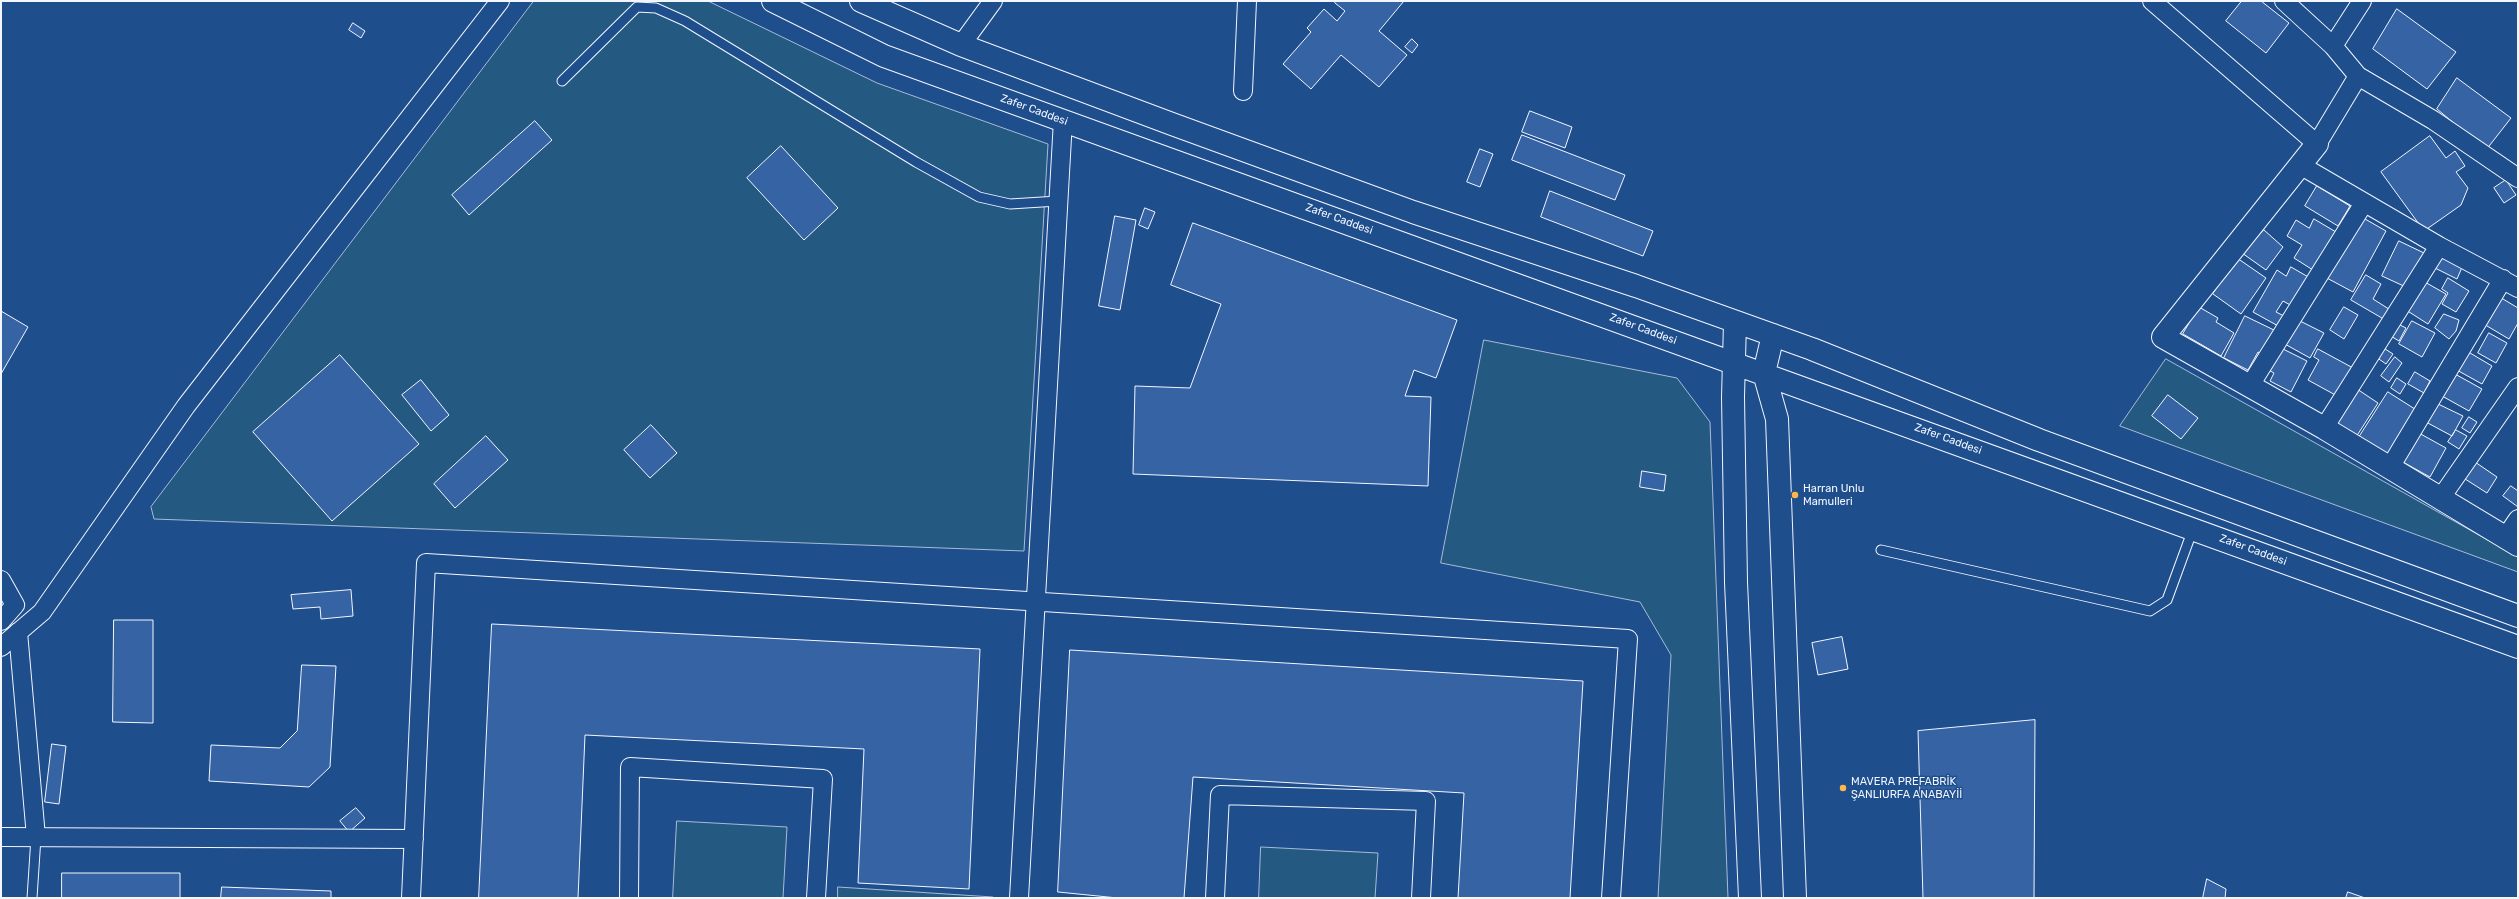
<!DOCTYPE html>
<meta charset="utf-8">
<style>
body{margin:0}
#map{position:relative;width:2519px;height:899px;overflow:hidden;background:#1f4e8c;font-family:Rubik,sans-serif}
canvas{display:block}
.frame{position:absolute;inset:0;border:2px solid #f2f6ff;pointer-events:none}
</style>
<div id="map">
<canvas width="2519" height="899"></canvas>
<div class="frame"></div>
</div>
<script>
const ctx = document.querySelector('canvas').getContext('2d');
ctx.lineJoin = 'round';
function fillPath(path, color) { ctx.fillStyle = color; ctx.fill(path, 'evenodd'); }
function strokePath(path, color, width, dash) { ctx.strokeStyle = color; ctx.lineWidth = width; ctx.lineCap = dash ? 'butt' : 'round'; ctx.setLineDash(dash || []); ctx.stroke(path); }
function label(font, color, halo, rows, align = 'center') {
  ctx.font = font + ' Rubik,sans-serif'; ctx.lineWidth = 3; ctx.setLineDash([]); ctx.textBaseline = 'middle'; ctx.strokeStyle = halo; ctx.fillStyle = color; for (const [text, x, y, turn = 0] of rows) {
    ctx.save(); ctx.translate(x, y); ctx.rotate((+turn || 0) * Math.PI / 180); ctx.textAlign = isNaN(turn) ? turn : align; if (halo) ctx.strokeText(text, 0, 0); ctx.fillText(text, 0, 0); ctx.restore();
  }
}
const green = new Path2D(`
 M 534,1 L 708,1 L 877,83 L 1048,144 L 1024,551 L 154,519 L 151,507 Z
 M 1484,340 L 1677,378 L 1710,422 L 1728,898 L 1658,898 L 1671,655 L 1640,602 L 1441,563 Z
 M 2166,359 L 2518,557 L 2518,572 L 2120,426 Z
 M 677,821 L 787,827 L 783,898 L 673,898 Z
 M 1261,847 L 1378,853 L 1375,898 L 1259,898 Z
 M 838,887 L 993,897 L 993,898 L 838,898 Z`);
fillPath(green, '#245a82');
strokePath(green, '#a8bbd7', 1);
const building = new Path2D(`
 M 1336,1 L 1404,1 L 1379,31 L 1407,55 L 1379,87 L 1341,55 L 1311,89 L 1283,64 L 1311,32 L 1307,28 L 1324,9 L 1337,21 L 1345,11 L 1335,3 Z
 M 2242,1 L 2261,1 L 2289,23 L 2266,53 L 2226,21 Z
 M 2397,9 L 2456,52 L 2427,89 L 2373,49 Z
 M 353,23 L 365,31 L 361,38 L 349,30 Z
 M 1412,39 L 1418,45 L 1412,53 L 1405,47 Z
 M 2457,78 L 2511,118 L 2486,150 L 2437,109 Z
 M 1530,111 L 1572,127 L 1565,148 L 1522,132 Z
 M 535,121 L 552,140 L 469,215 L 452,195 Z
 M 1522,135 L 1625,175 L 1615,200 L 1512,160 Z
 M 2430,136 L 2446,158 L 2455,151 L 2465,166 L 2456,172 L 2468,188 L 2461,205 L 2424,231 L 2381,172 Z
 M 781,146 L 838,208 L 804,240 L 747,178 Z
 M 1480,149 L 1493,154 L 1480,187 L 1467,182 Z
 M 2506,180 L 2516,195 L 2504,203 L 2494,188 Z
 M 2317,186 L 2350,206 L 2338,226 L 2305,206 Z
 M 1550,191 L 1653,231 L 1643,256 L 1541,217 Z
 M 1145,208 L 1155,212 L 1148,229 L 1139,225 Z
 M 2358,215 L 2386,231 L 2353,292 L 2325,277 Z
 M 1115,216 L 1136,220 L 1120,310 L 1099,306 Z
 M 2314,219 L 2336,232 L 2313,270 L 2294,258 L 2302,245 L 2287,236 L 2296,220 L 2309,228 Z
 M 1193,223 L 1457,320 L 1436,378 L 1414,370 L 1405,396 L 1431,397 L 1428,486 L 1133,474 L 1135,386 L 1190,388 L 1221,304 L 1171,285 Z
 M 2264,230 L 2283,247 L 2266,270 L 2242,253 Z
 M 2399,241 L 2424,253 L 2408,288 L 2382,276 Z
 M 2440,254 L 2463,265 L 2457,279 L 2433,267 Z
 M 2237,258 L 2266,278 L 2241,314 L 2213,294 Z
 M 2291,267 L 2310,278 L 2294,307 L 2283,301 L 2276,312 L 2286,317 L 2280,327 L 2253,312 L 2277,270 L 2286,276 Z
 M 2366,275 L 2381,284 L 2373,299 L 2392,311 L 2387,321 L 2351,300 Z
 M 2448,278 L 2469,291 L 2456,312 L 2442,304 L 2448,293 L 2442,289 Z
 M 2423,281 L 2446,294 L 2428,324 L 2406,310 Z
 M 2498,296 L 2518,308 L 2518,323 L 2509,339 L 2482,323 Z
 M 2199,307 L 2218,318 L 2216,322 L 2234,333 L 2221,356 L 2183,334 Z
 M 2344,307 L 2358,315 L 2344,339 L 2330,330 Z
 M 1,311 L 28,327 L 1,374 Z
 M 2444,314 L 2459,320 L 2456,331 L 2449,339 L 2435,328 Z
 M 2245,316 L 2278,332 L 2266,356 L 2258,352 L 2248,370 L 2224,358 Z
 M 2296,319 L 2324,333 L 2310,358 L 2283,343 Z
 M 2412,321 L 2435,333 L 2422,357 L 2399,344 Z
 M 2396,323 L 2406,328 L 2399,341 L 2389,335 Z
 M 2489,333 L 2507,343 L 2496,363 L 2478,353 Z
 M 2277,346 L 2307,361 L 2291,392 L 2270,381 L 2274,373 L 2265,368 Z
 M 2382,347 L 2393,354 L 2386,364 L 2376,357 Z
 M 2318,349 L 2355,369 L 2339,397 L 2308,380 L 2319,360 L 2314,357 Z
 M 2465,350 L 2492,366 L 2482,384 L 2455,369 Z
 M 340,355 L 419,444 L 332,521 L 253,432 Z
 M 2395,357 L 2402,363 L 2389,382 L 2381,376 Z
 M 2415,372 L 2430,381 L 2424,393 L 2408,384 Z
 M 2455,374 L 2482,389 L 2469,411 L 2442,396 Z
 M 2397,378 L 2406,384 L 2400,394 L 2391,388 Z
 M 421,380 L 449,415 L 431,431 L 402,395 Z
 M 2354,387 L 2378,403 L 2356,437 L 2332,421 Z
 M 2388,392 L 2418,411 L 2386,462 L 2356,442 Z
 M 2168,395 L 2198,418 L 2181,439 L 2152,416 Z
 M 2436,403 L 2463,416 L 2452,436 L 2426,422 Z
 M 2469,417 L 2477,422 L 2470,433 L 2462,428 Z
 M 651,425 L 677,453 L 650,478 L 624,450 Z
 M 2456,430 L 2467,436 L 2459,449 L 2448,442 Z
 M 2417,432 L 2446,448 L 2430,477 L 2401,461 Z
 M 486,436 L 508,460 L 455,508 L 434,484 Z
 M 2472,460 L 2497,477 L 2487,493 L 2462,477 Z
 M 1642,471 L 1666,475 L 1664,491 L 1640,487 Z
 M 2511,486 L 2518,491 L 2518,507 L 2503,496 Z
 M 351,590 L 353,616 L 321,619 L 320,607 L 293,609 L 291,595 Z
 M 114,620 L 153,620 L 153,723 L 113,722 Z
 M 492,624 L 980,649 L 969,889 L 858,883 L 864,749 L 585,735 L 578,898 L 479,898 Z
 M 1842,637 L 1848,669 L 1818,675 L 1812,643 Z
 M 1070,650 L 1583,681 L 1570,898 L 1458,898 L 1464,793 L 1193,777 L 1184,898 L 1118,898 L 1058,892 Z
 M 302,665 L 336,666 L 330,767 L 309,787 L 209,781 L 211,745 L 280,748 L 297,731 Z
 M 2035,720 L 2034,898 L 1923,898 L 1918,731 Z
 M 52,744 L 66,746 L 59,804 L 45,802 Z
 M 356,808 L 365,818 L 349,832 L 340,821 Z
 M 62,873 L 180,873 L 180,898 L 62,898 Z
 M 2207,879 L 2226,889 L 2225,898 L 2203,898 Z
 M 222,887 L 331,891 L 331,898 L 221,898 Z
 M 2348,892 L 2365,898 L 2346,898 Z`);
fillPath(building, '#3563a3');
strokePath(building, '#f2f6ff', 1);
const service = new Path2D(`
 M 562,81 L 637,7 L 656,8 L 685,21 L 916,162 L 979,197 L 1010,204 L 1058,201
 M 1881,550 L 2150,611 L 2167,600 L 2193,529
 M 32,898 L 36,837`);
const minor = new Path2D(`
 M 2152,1 L 2317,144 L 2358,76
 M 2284,1 L 2333,46 L 2358,76 L 2433,120 L 2518,178
 M 961,45 L 993,1
 M 2333,46 L 2362,1
 M 1243,91 L 1247,1
 M 2300,165 L 2439,246 L 2518,288
 M 2249,387 L 2364,203
 M 2324,428 L 2439,246
 M 2389,469 L 2503,279
 M 2440,499 L 2518,387
 M 2505,538 L 2518,519
 M 1,580 L 15,605 L 1,621
 M 18,632 L 36,837
 M 1,647 L 42,612 L 186,406 L 500,1
 M 1,837 L 414,839
 M 411,898 L 426,563 L 1628,639 L 1611,898
 M 629,898 L 630,767 L 823,779 L 816,898
 M 1019,898 L 1063,120
 M 1215,898 L 1220,795 L 1426,801 L 1421,898`);
const tertiary = new Path2D(`
 M 2317,144 L 2163,337 L 2324,428 L 2518,545`);
const secondary = new Path2D(`
 M 773,1 L 884,56 L 2518,647
 M 861,1 L 961,45 L 1172,124 L 1413,212 L 1636,286 L 1812,349 L 2039,440 L 2518,616
 M 1735,322 L 1733,397 L 1736,582 L 1750,898
 M 1773,335 L 1764,373 L 1777,419 L 1795,898`);
strokePath(service, '#f2f6ff', 11);
strokePath(minor, '#f2f6ff', 20);
strokePath(tertiary, '#f2f6ff', 24);
strokePath(secondary, '#f2f6ff', 24);
strokePath(service, '#1f4e8c', 9);
strokePath(minor, '#1f4e8c', 18);
strokePath(tertiary, '#1f4e8c', 22);
strokePath(secondary, '#1f4e8c', 22);
for (const [x, y, r, color] of [
 [1795,495,4,"#ffb74d"],
 [1843,788,4,"#ffb74d"]
]) { const dot = new Path2D(); dot.arc(x, y, r, 0, 2 * Math.PI); ctx.fillStyle = color; ctx.fill(dot); strokePath(dot, '#1f4e8c', 1.5); }
label('11px', '#f2f6ff', '#1f4e8c', [
 ["Zafer Caddesi",1034,110,20],
 ["Zafer Caddesi",1339,219,20],
 ["Zafer Caddesi",1643,329,20],
 ["Zafer Caddesi",1948,439,20],
 ["Zafer Caddesi",2253,550,20]
]);
label('11px', '#f2f6ff', '#1f4e8c', [
 ["Harran Unlu",1803,489],
 ["Mamulleri",1803,502],
 ["MAVERA PREFABRİK",1851,782],
 ["ŞANLIURFA ANABAYİİ",1851,795]
], 'left');
</script>
